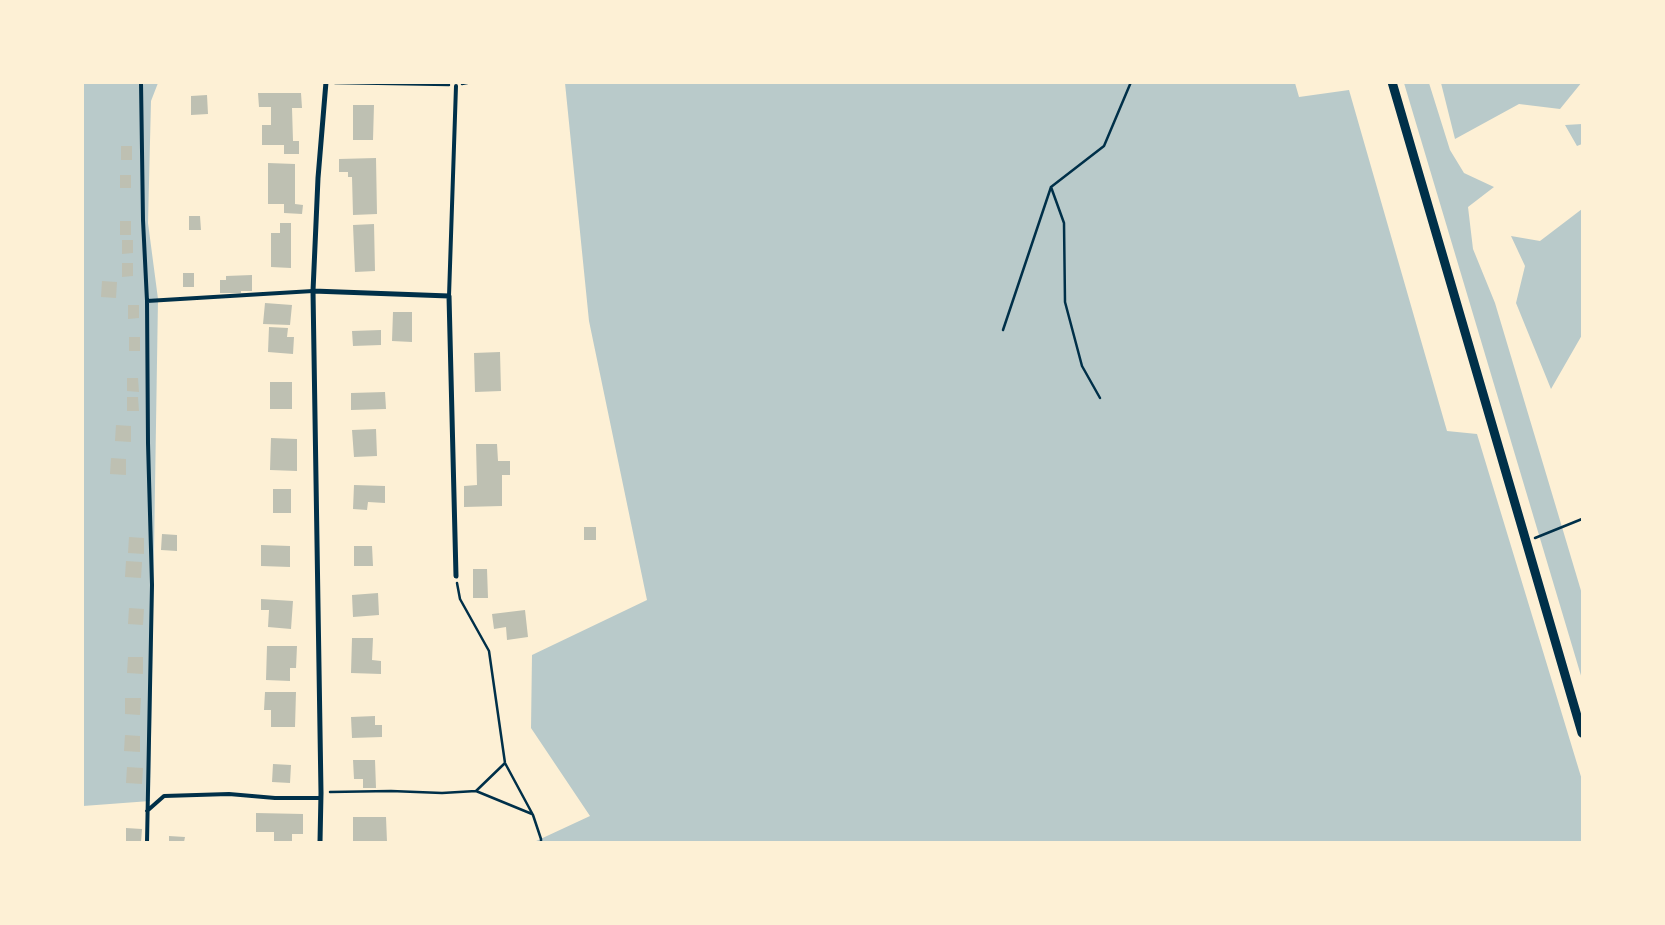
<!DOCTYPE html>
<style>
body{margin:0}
#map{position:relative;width:1665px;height:925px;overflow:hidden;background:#fdf0d5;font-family:Roboto,sans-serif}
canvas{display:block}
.frame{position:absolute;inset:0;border:84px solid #fdf0d5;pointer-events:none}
</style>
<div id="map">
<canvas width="1665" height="925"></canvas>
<div class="frame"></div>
</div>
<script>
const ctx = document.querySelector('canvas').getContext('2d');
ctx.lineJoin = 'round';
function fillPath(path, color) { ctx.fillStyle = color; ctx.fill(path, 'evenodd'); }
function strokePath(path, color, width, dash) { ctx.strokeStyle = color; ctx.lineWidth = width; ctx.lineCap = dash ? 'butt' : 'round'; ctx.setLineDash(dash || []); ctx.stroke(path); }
fillPath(new Path2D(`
 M 1582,82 L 1560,109 L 1519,104 L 1455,139 L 1441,83 Z
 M 83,83 L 158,83 L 151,101 L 148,223 L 158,299 L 150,801 L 83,806 Z
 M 565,83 L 1295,83 L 1299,97 L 1349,90 L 1447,431 L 1477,434 L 1582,780 L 1582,842 L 534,842 L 590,816 L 531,728 L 532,655 L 647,600 L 589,321 Z
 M 1404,83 L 1429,83 L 1450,150 L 1464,173 L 1494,187 L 1468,207 L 1473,249 L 1495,303 L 1582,594 L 1582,679 Z
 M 1582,124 L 1582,144 L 1577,146 L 1565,125 Z
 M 1582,209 L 1582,335 L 1551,389 L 1516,303 L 1525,266 L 1511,236 L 1540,241 Z`), '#b9caca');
fillPath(new Path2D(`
 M 258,93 L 301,93 L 302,108 L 292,108 L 293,141 L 299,141 L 299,154 L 284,154 L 284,145 L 262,145 L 262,125 L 271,125 L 271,107 L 259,107 Z
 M 207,95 L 208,114 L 191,115 L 191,96 Z
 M 353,105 L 374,105 L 373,140 L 353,140 Z
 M 121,146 L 132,146 L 132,160 L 121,160 Z
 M 376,158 L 377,214 L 353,215 L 352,177 L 348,177 L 348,172 L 339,172 L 339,159 Z
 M 268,163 L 295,164 L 295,204 L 303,205 L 302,214 L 284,213 L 284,204 L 268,204 Z
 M 120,175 L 131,175 L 131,188 L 120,188 Z
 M 189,216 L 200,216 L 201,230 L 189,230 Z
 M 120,221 L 131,221 L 131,235 L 120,235 Z
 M 280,223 L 291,223 L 291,268 L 271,267 L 271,233 L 280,233 Z
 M 374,224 L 375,271 L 355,272 L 353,225 Z
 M 122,240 L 133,240 L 133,253 L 122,254 Z
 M 122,263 L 133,263 L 133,276 L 122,277 Z
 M 183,273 L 194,273 L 194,287 L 183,287 Z
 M 252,275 L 252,291 L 241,291 L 241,293 L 220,293 L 220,280 L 226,280 L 226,276 Z
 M 102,281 L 117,282 L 116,298 L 101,297 Z
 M 265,303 L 292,305 L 290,325 L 263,324 Z
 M 128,305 L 139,305 L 139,318 L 128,319 Z
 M 393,312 L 412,312 L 412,342 L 392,341 Z
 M 269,327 L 288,328 L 287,337 L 294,337 L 293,354 L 268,352 Z
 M 381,330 L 381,345 L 353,346 L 352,331 Z
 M 129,337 L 140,337 L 140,351 L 129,351 Z
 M 500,352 L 501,391 L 475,392 L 474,353 Z
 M 127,378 L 138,378 L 139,392 L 127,391 Z
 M 270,382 L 292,382 L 292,409 L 270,409 Z
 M 385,392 L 386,409 L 351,410 L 351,393 Z
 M 127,397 L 138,397 L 139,411 L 127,411 Z
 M 116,425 L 131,426 L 131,442 L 115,441 Z
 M 376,429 L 377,456 L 354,457 L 352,430 Z
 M 271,438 L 297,439 L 297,471 L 270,470 Z
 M 476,444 L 497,444 L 498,461 L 510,461 L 510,475 L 502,475 L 502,506 L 464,507 L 464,486 L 477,485 Z
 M 111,458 L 126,459 L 126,475 L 110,474 Z
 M 354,485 L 385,486 L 385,503 L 368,502 L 367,510 L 353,509 Z
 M 273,489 L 291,489 L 291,513 L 273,513 Z
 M 584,527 L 596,527 L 596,540 L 584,540 Z
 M 162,534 L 177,535 L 177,551 L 161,550 Z
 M 129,537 L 144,538 L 144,554 L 128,553 Z
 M 261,545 L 290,546 L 290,567 L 261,566 Z
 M 354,546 L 372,546 L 373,566 L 354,566 Z
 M 126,561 L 142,562 L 141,578 L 125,577 Z
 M 473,569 L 487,569 L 488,598 L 473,598 Z
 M 378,593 L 379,615 L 353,617 L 352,595 Z
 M 261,599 L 293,601 L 291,629 L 268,627 L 269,610 L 261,610 Z
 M 129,608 L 144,609 L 143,625 L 128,624 Z
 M 525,610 L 528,637 L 507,640 L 506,627 L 494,629 L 492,614 Z
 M 352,638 L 373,638 L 372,660 L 381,661 L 381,674 L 351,673 Z
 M 267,646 L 297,646 L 296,668 L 290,668 L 290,681 L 266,680 Z
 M 128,657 L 143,657 L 143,674 L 127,673 Z
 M 265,692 L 296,692 L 295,727 L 271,727 L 271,710 L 264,710 Z
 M 125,698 L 141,698 L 140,715 L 125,714 Z
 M 375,716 L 375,725 L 382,725 L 382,737 L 352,738 L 351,717 Z
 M 125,735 L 140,736 L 140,752 L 124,751 Z
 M 353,760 L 375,760 L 376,788 L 363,788 L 363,779 L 354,779 Z
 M 273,764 L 291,765 L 290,783 L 272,782 Z
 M 127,767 L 143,768 L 142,784 L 126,783 Z
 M 256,813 L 303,814 L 303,834 L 292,834 L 292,842 L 274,842 L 274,832 L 256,832 Z
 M 353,817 L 386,817 L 387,842 L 353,842 Z
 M 126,828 L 142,829 L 141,842 L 126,842 Z
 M 169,836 L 185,837 L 184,842 L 169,842 Z`), '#bec0b2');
strokePath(new Path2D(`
 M 335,83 L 449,85
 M 462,84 L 472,82
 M 1051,187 L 1064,223 L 1065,302 L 1082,366 L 1100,398
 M 1003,330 L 1051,187 L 1104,146 L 1131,82
 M 1535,538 L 1582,519
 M 457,583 L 460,599 L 489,651 L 505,763 L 533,815 L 541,839 L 541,842
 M 476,791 L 532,814
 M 330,792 L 391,791 L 442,793 L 476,791 L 505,763`), '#003049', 2.5);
strokePath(new Path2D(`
 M 141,82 L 143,220 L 147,301 L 148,443 L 152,585 L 147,842
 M 449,296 L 456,86
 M 147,301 L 313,291
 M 147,811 L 164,796 L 229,794 L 275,798 L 321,798`), '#003049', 4);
strokePath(new Path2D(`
 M 313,291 L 449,296 L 456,576
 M 320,842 L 321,793 L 313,291 L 318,178 L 326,82`), '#003049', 5);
strokePath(new Path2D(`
 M 1392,82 L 1582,733`), '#003049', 9);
</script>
